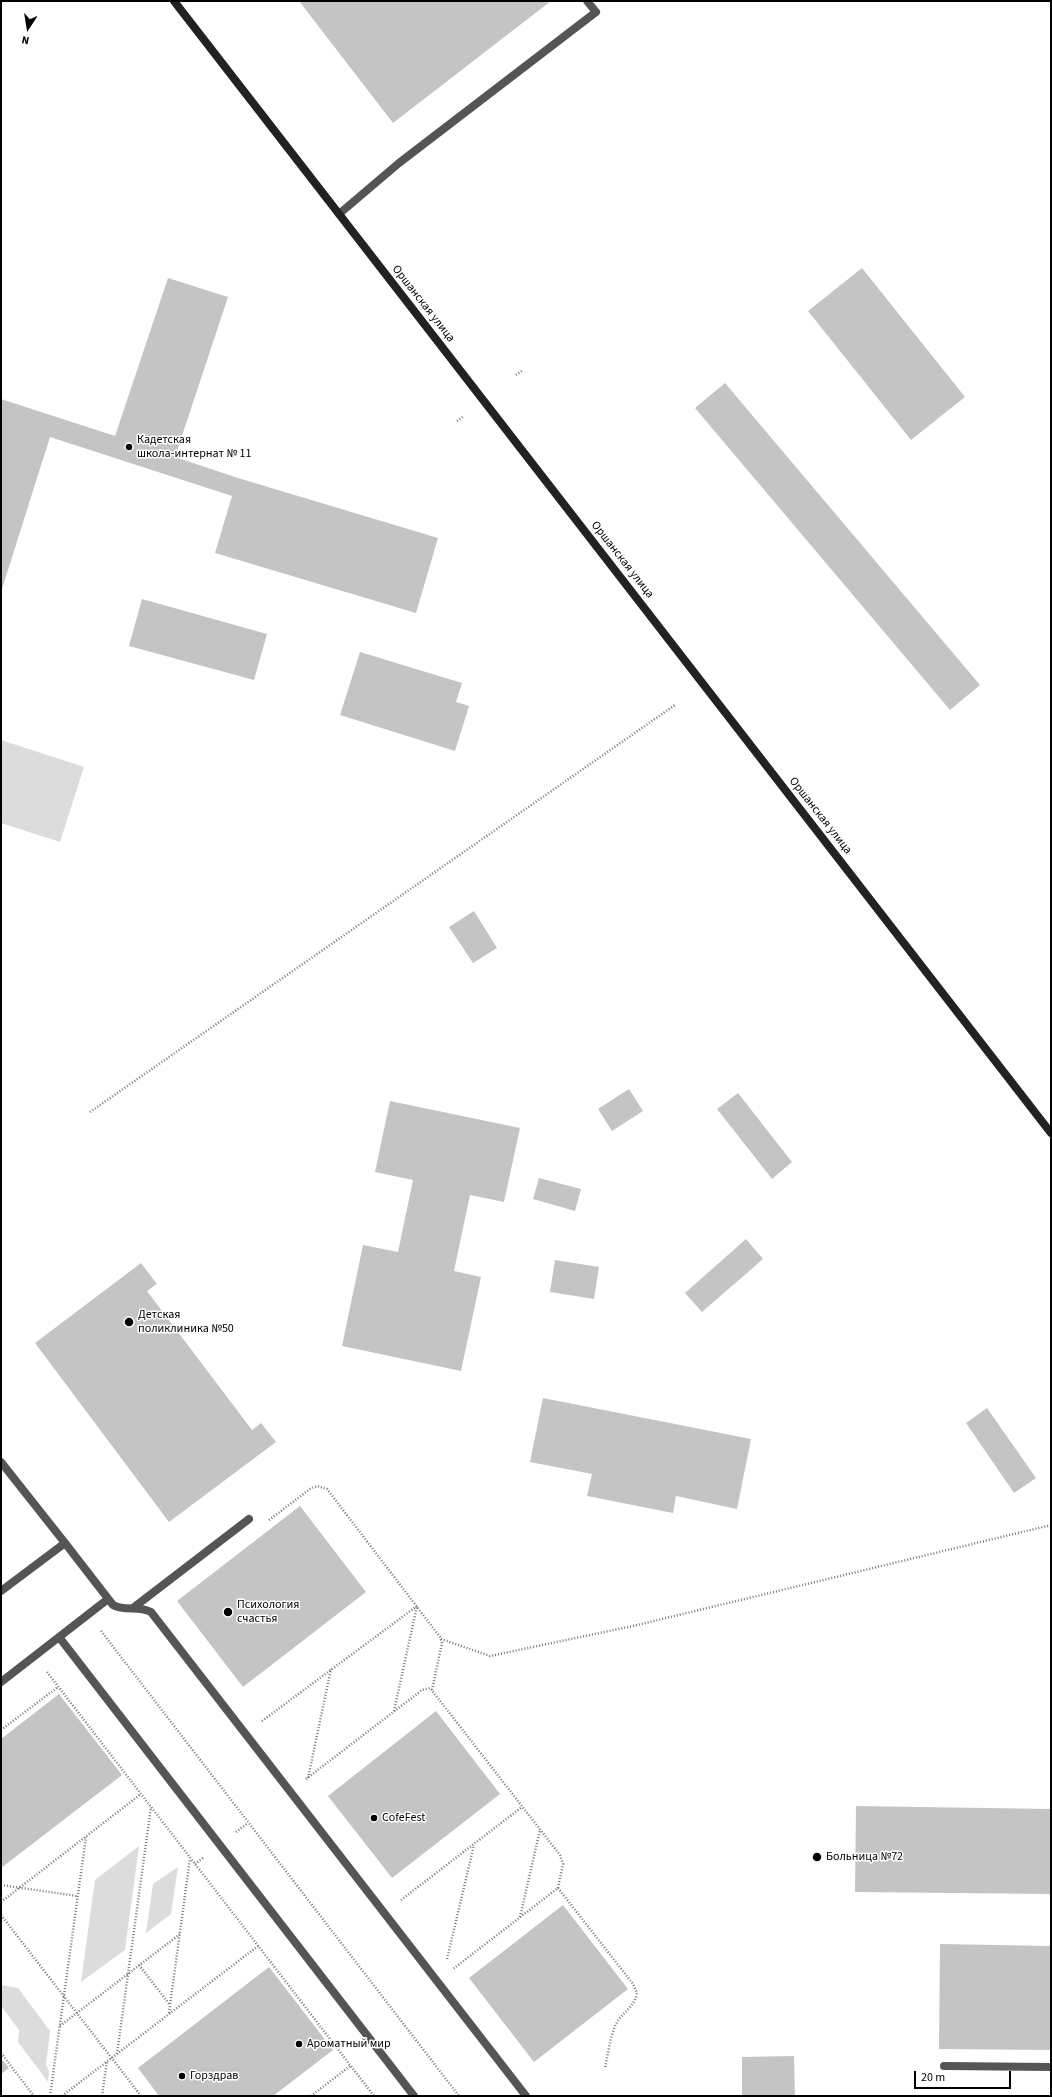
<!DOCTYPE html>
<meta charset="utf-8">
<style>
body{margin:0}
#map{position:relative;width:1052px;height:2097px;overflow:hidden;background:#fff;font-family:"Source Sans 3",sans-serif}
canvas{display:block}
.frame{position:absolute;inset:0;border:2px solid #000;pointer-events:none}
.north{position:absolute;left:8px;top:8px;width:40px;height:40px;-webkit-text-stroke:3px #fff;paint-order:stroke;rotate:192deg;font-size:11px;font-weight:700;line-height:16px;text-align:center;color:#000}
.north::after{content:'';display:block;margin:auto;width:14px;height:18px;background:#000;clip-path:polygon(50% 0,100% 100%,50% 72%,0 100%)}
.scale{position:absolute;left:914px;top:2071px;width:97px;height:18px;box-sizing:border-box;border:2px solid #000;border-top:0;padding-left:5px;font-size:12px;line-height:14px;white-space:nowrap;color:#000;-webkit-text-stroke:3px #fff;paint-order:stroke}
</style>
<div id="map">
<canvas width="1052" height="2097"></canvas>
<div class="frame"></div>
<div class="north">N</div>
<div class="scale">20 m</div>
</div>
<script>
const ctx = document.querySelector('canvas').getContext('2d');
ctx.lineJoin = 'round';
function fillPath(path, color) { ctx.fillStyle = color; ctx.fill(path, 'evenodd'); }
function strokePath(path, color, width, dash) { ctx.strokeStyle = color; ctx.lineWidth = width; ctx.lineCap = dash ? 'butt' : 'round'; ctx.setLineDash(dash || []); ctx.stroke(path); }
function label(font, color, halo, rows, align = 'center') {
  ctx.font = font + ' "Source Sans 3",sans-serif'; ctx.lineWidth = 3; ctx.setLineDash([]); ctx.textBaseline = 'middle'; ctx.strokeStyle = halo; ctx.fillStyle = color; for (const [text, x, y, turn = 0] of rows) {
    ctx.save(); ctx.translate(x, y); ctx.rotate((+turn || 0) * Math.PI / 180); ctx.textAlign = isNaN(turn) ? turn : align; if (halo) ctx.strokeText(text, 0, 0); ctx.fillText(text, 0, 0); ctx.restore();
  }
}
fillPath(new Path2D(`
 M 1,740 L 84,767 L 60,842 L 1,823 Z
 M 139,1846 L 125,1950 L 81,1982 L 95,1880 Z
 M 178,1867 L 171,1914 L 146,1933 L 153,1884 Z
 M 1,1985 L 18,1988 L 50,2031 L 46,2065 L 49,2071 L 48,2082 L 18,2042 L 19,2030 L 1,2006 Z`), '#dcdcdc');
fillPath(new Path2D(`
 M 299,1 L 551,1 L 393,123 Z
 M 862,268 L 965,397 L 911,440 L 808,311 Z
 M 168,278 L 228,297 L 175,457 L 238,478 L 438,538 L 416,613 L 215,553 L 232,496 L 50,437 L 1,592 L 1,399 L 115,436 Z
 M 725,383 L 980,685 L 950,710 L 695,408 Z
 M 142,599 L 267,634 L 254,680 L 129,646 Z
 M 360,652 L 462,683 L 456,702 L 469,706 L 455,751 L 340,715 Z
 M 474,911 L 497,948 L 473,963 L 449,927 Z
 M 629,1089 L 643,1111 L 612,1131 L 598,1109 Z
 M 738,1093 L 792,1162 L 772,1179 L 717,1109 Z
 M 390,1101 L 520,1128 L 504,1202 L 470,1195 L 454,1271 L 481,1277 L 461,1371 L 342,1346 L 363,1245 L 398,1252 L 413,1180 L 375,1172 Z
 M 539,1178 L 581,1189 L 575,1211 L 533,1199 Z
 M 746,1239 L 763,1259 L 702,1312 L 685,1293 Z
 M 555,1260 L 599,1267 L 594,1299 L 550,1292 Z
 M 141,1263 L 157,1284 L 147,1291 L 252,1430 L 261,1423 L 276,1442 L 169,1522 L 35,1343 Z
 M 543,1398 L 751,1439 L 737,1509 L 676,1496 L 673,1513 L 587,1496 L 592,1474 L 530,1462 Z
 M 987,1408 L 1036,1478 L 1014,1493 L 966,1423 Z
 M 300,1506 L 366,1592 L 243,1687 L 177,1601 Z
 M 59,1694 L 122,1775 L 1,1868 L 1,1739 Z
 M 436,1711 L 500,1794 L 392,1878 L 328,1796 Z
 M 856,1806 L 1051,1809 L 1051,1894 L 855,1892 Z
 M 563,1905 L 628,1989 L 534,2062 L 469,1978 Z
 M 940,1944 L 1051,1946 L 1051,2050 L 939,2049 Z
 M 269,1967 L 333,2050 L 273,2096 L 159,2096 L 138,2068 Z
 M 794,2056 L 795,2096 L 742,2096 L 742,2057 Z
 M 1,2058 L 9,2068 L 1,2074 Z`), '#c4c4c4');
strokePath(new Path2D(`
 M 516,375 L 523,370
 M 457,421 L 464,416
 M 90,1112 L 675,705
 M 269,1520 L 310,1489 L 317,1486 L 327,1489 L 440,1637 L 442,1643 L 432,1690
 M 101,1631 L 459,2096
 M 441,1639 L 490,1656 L 633,1626 L 1051,1525
 M 47,1672 L 374,2096
 M 394,1711 L 417,1606
 M 262,1721 L 417,1606
 M 1,1730 L 58,1687
 M 308,1778 L 331,1669
 M 306,1779 L 422,1690 L 430,1688 L 560,1855 L 563,1864 L 558,1888 L 453,1969
 M 236,1832 L 248,1823
 M 195,1864 L 204,1857
 M 1,1885 L 77,1896
 M 558,1888 L 633,1984 L 637,1993 C 635,2007 622,2012 616,2024 C 610,2037 608,2054 605,2068
 M 401,1900 L 522,1807
 M 1,1902 L 141,1794
 M 1,1915 L 141,2096
 M 520,1917 L 540,1830
 M 447,1959 L 474,1845
 M 139,1965 L 170,2005
 M 169,2013 L 190,1858
 M 60,2026 L 180,1934
 M 1,2053 L 34,2096
 M 117,2054 L 151,1807
 M 50,2096 L 86,1837
 M 62,2096 L 258,1946
 M 102,2096 L 107,2061
 M 311,2096 L 350,2066`), '#777', 2.5, [1, 2]);
strokePath(new Path2D(`
 M 339,214 L 399,163 L 596,12 L 587,1
 M 1,1462 L 65,1543 L 1,1591
 M 65,1543 L 113,1605 C 125,1612 138,1605 151,1612 L 526,2096
 M 133,1608 L 249,1519
 M 59,1637 L 414,2096
 M 1,1682 L 108,1599
 M 944,2066 L 1051,2067`), '#555', 8);
strokePath(new Path2D(`
 M 174,1 L 1051,1133`), '#222', 8);
for (const [x, y, r, color] of [
 [129,447,4,"#000"],
 [129,1322,5,"#000"],
 [228,1612,5,"#000"],
 [374,1818,4,"#000"],
 [817,1857,5,"#000"],
 [299,2044,4,"#000"],
 [182,2076,4,"#000"]
]) { const dot = new Path2D(); dot.arc(x, y, r, 0, 2 * Math.PI); ctx.fillStyle = color; ctx.fill(dot); strokePath(dot, '#fff', 1.5); }
label('12px', '#000', '#fff', [
 ["Оршанская улица",423,304,52],
 ["Оршанская улица",622,560,52],
 ["Оршанская улица",820,816,52]
]);
label('12px', '#000', '#fff', [
 ["Кадетская",137,440],
 ["школа-интернат № 11",137,454],
 ["Детская",138,1315],
 ["поликлиника №50",138,1329],
 ["Психология",237,1605],
 ["счастья",237,1619],
 ["CofeFest",382,1818],
 ["Больница №72",826,1857],
 ["Ароматный мир",307,2044],
 ["Горздрав",190,2076]
], 'left');
</script>
